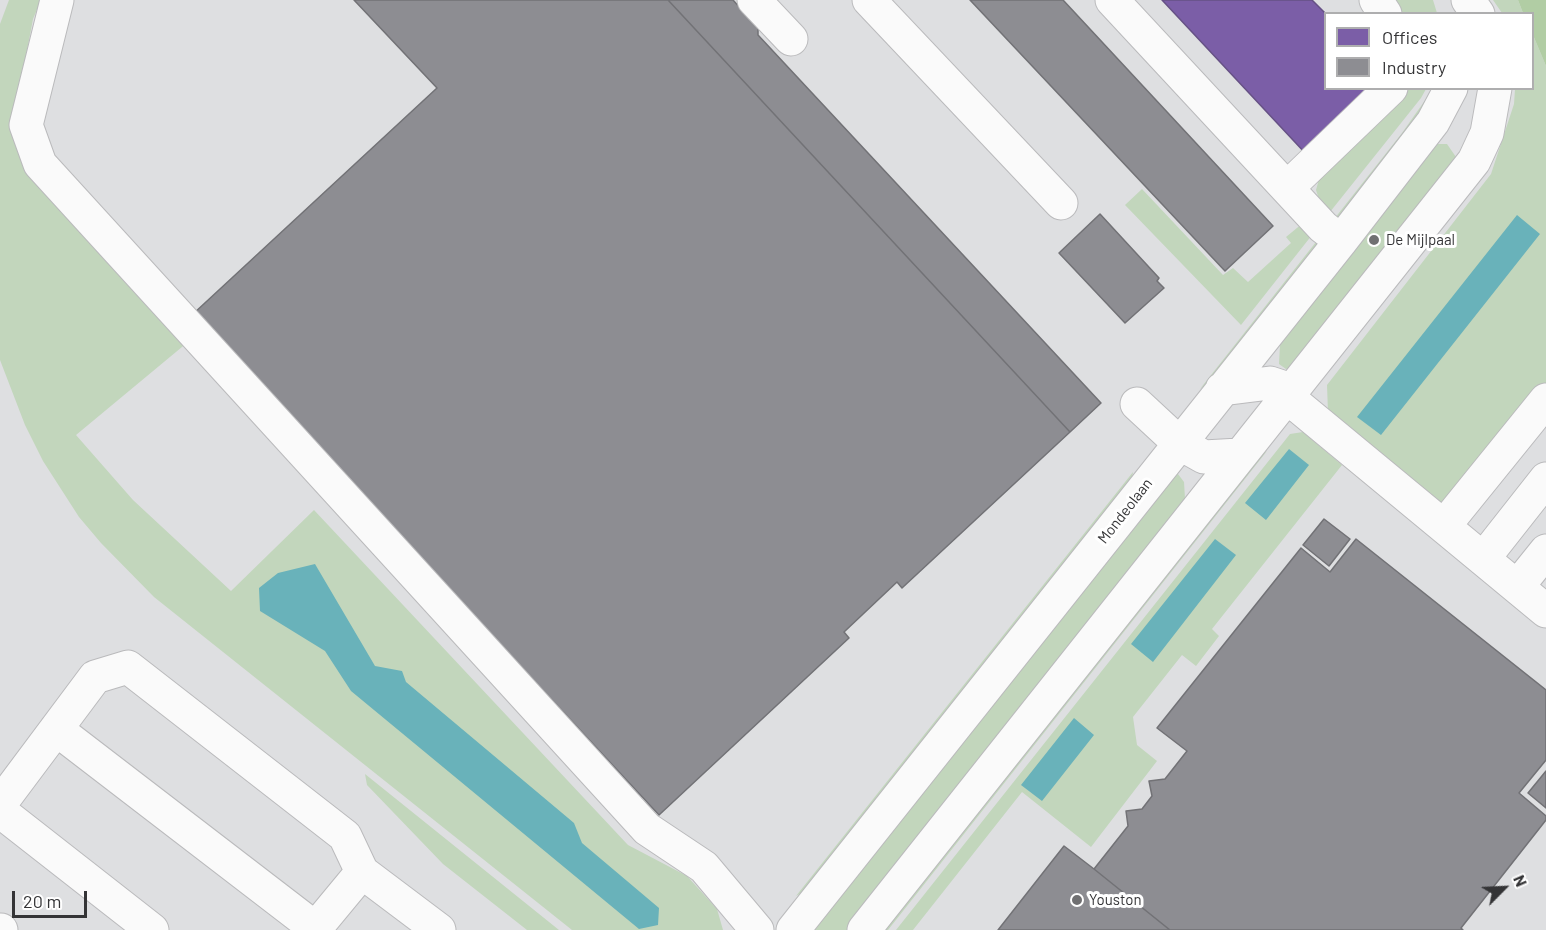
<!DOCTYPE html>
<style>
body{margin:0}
#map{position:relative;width:1546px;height:930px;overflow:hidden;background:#dedfe1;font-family:Barlow,sans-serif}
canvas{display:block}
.legend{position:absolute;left:1324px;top:12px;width:210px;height:78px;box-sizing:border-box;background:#fff;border:2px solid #aeaeaf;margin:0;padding:8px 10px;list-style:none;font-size:18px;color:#343436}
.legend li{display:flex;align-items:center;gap:12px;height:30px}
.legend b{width:30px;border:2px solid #aeaeaf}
.north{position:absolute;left:1474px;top:858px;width:60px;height:60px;-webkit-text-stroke:4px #fff;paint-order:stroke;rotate:66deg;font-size:16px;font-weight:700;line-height:24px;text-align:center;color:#343436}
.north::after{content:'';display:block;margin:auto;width:21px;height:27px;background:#343436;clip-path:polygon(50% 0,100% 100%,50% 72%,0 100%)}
.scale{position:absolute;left:12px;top:891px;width:75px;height:27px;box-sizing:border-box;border:3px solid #343436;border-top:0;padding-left:8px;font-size:18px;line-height:21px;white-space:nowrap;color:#343436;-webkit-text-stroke:4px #fff;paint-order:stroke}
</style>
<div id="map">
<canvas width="1546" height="930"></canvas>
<ul class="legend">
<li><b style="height:16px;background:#7b5ea7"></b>Offices</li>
<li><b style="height:16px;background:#8d8d92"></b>Industry</li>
</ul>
<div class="north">N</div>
<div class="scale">20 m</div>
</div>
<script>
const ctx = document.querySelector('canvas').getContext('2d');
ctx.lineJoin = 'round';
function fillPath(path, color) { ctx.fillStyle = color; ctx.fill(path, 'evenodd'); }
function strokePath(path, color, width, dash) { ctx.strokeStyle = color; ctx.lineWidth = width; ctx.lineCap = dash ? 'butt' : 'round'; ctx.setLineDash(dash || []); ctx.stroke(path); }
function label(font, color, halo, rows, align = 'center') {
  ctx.font = font + ' Barlow,sans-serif'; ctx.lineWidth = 6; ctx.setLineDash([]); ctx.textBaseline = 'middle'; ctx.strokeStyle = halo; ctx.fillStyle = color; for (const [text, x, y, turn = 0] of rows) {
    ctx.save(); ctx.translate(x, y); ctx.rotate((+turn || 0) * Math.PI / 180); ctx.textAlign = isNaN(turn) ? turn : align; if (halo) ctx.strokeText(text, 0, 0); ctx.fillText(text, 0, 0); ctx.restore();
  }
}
fillPath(new Path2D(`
 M 9,0 L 41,0 L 33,19 L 13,125 L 188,342 L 76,435 L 133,500 L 231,591 L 314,510 L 628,845 L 687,876 L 717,909 L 723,930 L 572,930 L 154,597 L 101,543 L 79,517 L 43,461 L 25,425 L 0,360 L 0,24 Z
 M 1391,0 L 1433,0 L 1437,13 L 1400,13 Z
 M 1493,0 L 1518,0 L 1523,13 L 1502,13 Z
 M 1533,35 L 1546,66 L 1546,389 L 1452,507 L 1438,506 L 1328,412 L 1327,385 L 1491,174 L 1514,104 L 1515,89 L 1532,88 Z
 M 1405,89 L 1426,89 L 1421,98 L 1330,212 L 1320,202 L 1316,190 L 1323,165 Z
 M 1433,89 L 1441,89 L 1230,363 L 1200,389 L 1402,133 Z
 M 1431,144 L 1447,144 L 1456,157 L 1455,168 L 1301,364 L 1286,369 L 1279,364 L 1281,326 Z
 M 1142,189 L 1223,275 L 1233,268 L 1248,282 L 1291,243 L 1286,237 L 1303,223 L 1312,235 L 1241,325 L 1125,205 Z
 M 1303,432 L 1342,465 L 1212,629 L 1219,636 L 1196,666 L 1182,655 L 1133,717 L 1137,745 L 1157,761 L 1091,847 L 1022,792 L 913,930 L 896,930 L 1290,434 Z
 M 1267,451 L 888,930 L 876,930 L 1238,474 Z
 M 1133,472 L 1132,478 L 810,888 L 796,896 Z
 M 1178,474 L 1184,482 L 1185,499 L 1179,516 L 849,930 L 810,930 L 1166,475 Z
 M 365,774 L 559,930 L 527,930 L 443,864 L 367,785 Z`), '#c2d6bc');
fillPath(new Path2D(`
 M 1518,0 L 1546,0 L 1546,66 L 1533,35 L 1532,14 L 1523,13 Z`), '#b1cda4');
fillPath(new Path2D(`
 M 1517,215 L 1540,234 L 1381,435 L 1357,417 Z
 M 1289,449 L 1309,465 L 1266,520 L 1245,503 Z
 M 1215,539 L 1236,555 L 1153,662 L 1131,644 Z
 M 315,564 L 375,666 L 402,671 L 406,682 L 574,823 L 582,843 L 659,908 L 658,925 L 639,929 L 351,691 L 325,651 L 260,611 L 259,588 L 278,573 Z
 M 1074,718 L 1094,735 L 1042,801 L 1021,785 Z`), '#69b2ba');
const offices = new Path2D(`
 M 1162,0 L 1312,0 L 1326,14 L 1326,88 L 1380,88 L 1307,155 Z`);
fillPath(offices, '#7b5ea7');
strokePath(offices, '#665185', 1.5);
const industry = new Path2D(`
 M 354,0 L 668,0 L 1070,432 L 902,588 L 897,582 L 844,632 L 849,638 L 659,815 L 193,314 L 437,88 Z
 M 668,0 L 733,0 L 758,28 L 758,35 L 1101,403 L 1070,432 Z
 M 970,0 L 1063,0 L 1273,226 L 1225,271 Z
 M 1100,214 L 1159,278 L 1157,281 L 1164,288 L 1125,323 L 1059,253 Z
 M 1324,519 L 1350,539 L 1329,566 L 1303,545 Z
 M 1356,539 L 1546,690 L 1546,760 L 1519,793 L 1546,816 L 1546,820 L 1461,928 L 1463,930 L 1170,930 L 1094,869 L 1128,826 L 1126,811 L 1142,809 L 1152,796 L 1149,781 L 1165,779 L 1187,751 L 1157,728 L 1301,548 L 1330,572 Z
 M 1546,771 L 1546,808 L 1528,793 Z
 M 1064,846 L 1094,869 L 1170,930 L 998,930 Z`);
fillPath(industry, '#8d8d92');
strokePath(industry, '#727276', 1.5);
const minor = new Path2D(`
 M 57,0 L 26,125 L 40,164 L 647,829 L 704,867 L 757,930
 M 754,0 L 791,39
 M 869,0 L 1061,203
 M 1112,0 L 1323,227 L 1341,241
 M 1376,0 L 1385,14
 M 1468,0 L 1478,14
 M 1287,188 L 1391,88
 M 1222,389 L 1270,383 L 1291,390
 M 1286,396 L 1546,611
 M 1137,404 L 1179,443 L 1204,457 L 1240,455
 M 1444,526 L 1546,400
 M 1483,559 L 1546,479
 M 1517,587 L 1546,551
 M 56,729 L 315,928
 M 0,804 L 95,677 L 128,667 L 345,836 L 362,872
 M 0,811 L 152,930
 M 0,930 L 1,930
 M 314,930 L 362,872 L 439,930
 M 793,930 L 1341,241 L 1433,122 L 1451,88
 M 864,930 L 1474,161 L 1487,133 L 1495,88`);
strokePath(minor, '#bababc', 35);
strokePath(minor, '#fafafa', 33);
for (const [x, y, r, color] of [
 [1374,240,6,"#707072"],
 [1077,900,6,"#707072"]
]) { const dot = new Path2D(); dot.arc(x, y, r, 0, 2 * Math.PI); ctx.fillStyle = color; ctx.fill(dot); strokePath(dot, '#fff', 2); }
label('15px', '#343436', '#fff', [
 ["De Mijlpaal",1386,240],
 ["Youston",1089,900]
], 'left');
label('15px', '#343436', '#fff', [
 ["Mondeolaan",1125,511,-52]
]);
</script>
